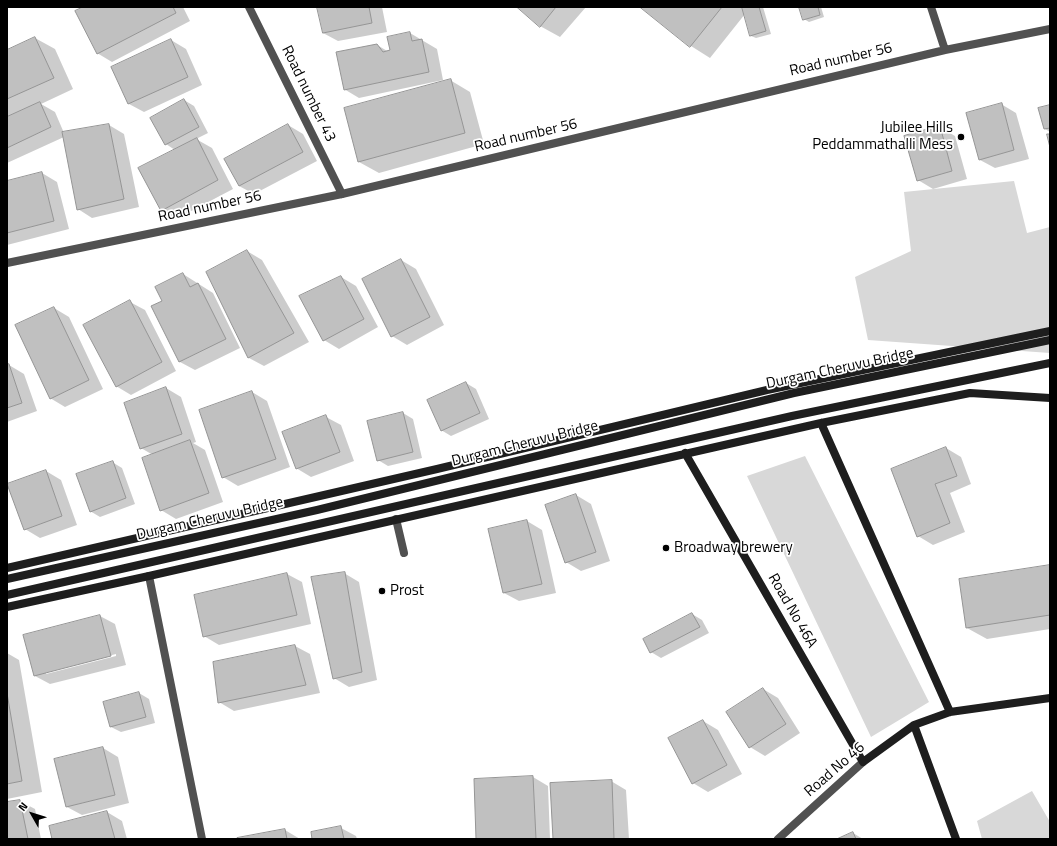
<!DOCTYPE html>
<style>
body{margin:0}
#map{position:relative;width:1057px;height:846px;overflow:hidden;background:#fff;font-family:"Titillium Web",sans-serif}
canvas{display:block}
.frame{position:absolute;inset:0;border:8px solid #000;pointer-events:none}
.north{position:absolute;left:12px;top:794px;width:40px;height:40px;-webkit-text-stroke:3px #fff;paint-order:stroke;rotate:309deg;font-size:11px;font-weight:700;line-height:16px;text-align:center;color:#000}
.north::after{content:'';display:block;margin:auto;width:14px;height:18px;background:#000;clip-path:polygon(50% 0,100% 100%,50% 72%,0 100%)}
</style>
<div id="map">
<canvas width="1057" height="846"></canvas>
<div class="frame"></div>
<div class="north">N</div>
</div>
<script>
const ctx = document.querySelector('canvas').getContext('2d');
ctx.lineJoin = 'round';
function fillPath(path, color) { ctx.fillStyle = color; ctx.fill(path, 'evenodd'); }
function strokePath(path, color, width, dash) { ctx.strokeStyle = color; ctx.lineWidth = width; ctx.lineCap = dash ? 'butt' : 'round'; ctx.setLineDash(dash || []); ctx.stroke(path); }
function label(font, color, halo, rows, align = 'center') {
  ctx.font = font + ' "Titillium Web",sans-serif'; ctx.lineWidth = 3.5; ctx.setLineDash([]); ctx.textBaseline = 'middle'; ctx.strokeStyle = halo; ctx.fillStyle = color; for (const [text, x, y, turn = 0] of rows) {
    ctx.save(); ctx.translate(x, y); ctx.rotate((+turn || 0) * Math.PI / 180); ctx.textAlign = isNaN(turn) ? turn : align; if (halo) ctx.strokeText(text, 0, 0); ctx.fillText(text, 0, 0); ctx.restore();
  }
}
fillPath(new Path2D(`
 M 1014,181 L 1027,233 L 1050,227 L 1050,353 L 868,340 L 855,277 L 911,251 L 904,192 Z
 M 805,456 L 929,702 L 871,737 L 747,476 Z
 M 1032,791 L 1050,822 L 1050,839 L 982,839 L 977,821 Z`), '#d8d8d8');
fillPath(new Path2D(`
 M 85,7 L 183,7 L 190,21 L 112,62 L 97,53 Z
 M 318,7 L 382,7 L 387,32 L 338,41 L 323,33 Z
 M 518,7 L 586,7 L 560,37 L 540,26 Z
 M 642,7 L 763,7 L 771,34 L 756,38 L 751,36 L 745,14 L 710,58 L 691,46 Z
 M 800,7 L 821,7 L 824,17 L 809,22 L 804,19 Z
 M 410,33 L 437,49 L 443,80 L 359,98 L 344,89 L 377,45 L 389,52 Z
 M 35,38 L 55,49 L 73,89 L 41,104 L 55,112 L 64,133 L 109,125 L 124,134 L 139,207 L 92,218 L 78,209 L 64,137 L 7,163 L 7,51 Z
 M 171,40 L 186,49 L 202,85 L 144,112 L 129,104 Z
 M 450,80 L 470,92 L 484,144 L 379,173 L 359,162 Z
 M 184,100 L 194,106 L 208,133 L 196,139 L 212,148 L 233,189 L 176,219 L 161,210 L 175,150 L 166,144 Z
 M 1001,104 L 1016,113 L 1029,159 L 995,168 L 980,160 Z
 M 1050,106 L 1050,132 L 1045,129 Z
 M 288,125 L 303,134 L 317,161 L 254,194 L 239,186 Z
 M 940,127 L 955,136 L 967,179 L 933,189 L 918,180 Z
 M 42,173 L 57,182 L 69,229 L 7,245 L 7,182 Z
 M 247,251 L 262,260 L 309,342 L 264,366 L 249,358 Z
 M 401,260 L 416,269 L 444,325 L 407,345 L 392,336 Z
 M 183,274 L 213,293 L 240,348 L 195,370 L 180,362 L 153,307 L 163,302 Z
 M 341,277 L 356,286 L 378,327 L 339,349 L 324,340 Z
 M 130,302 L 145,310 L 176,371 L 131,395 L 116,386 Z
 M 54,308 L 69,317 L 103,389 L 65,407 L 50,398 Z
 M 9,365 L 24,374 L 37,411 L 7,422 L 7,366 Z
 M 466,383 L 476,389 L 489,419 L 451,436 L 441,430 Z
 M 166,388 L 181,397 L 196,442 L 193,443 L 205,450 L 223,502 L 176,519 L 161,510 L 153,455 L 141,448 Z
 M 252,392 L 267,401 L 290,467 L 238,486 L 223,477 Z
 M 403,413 L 413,419 L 422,458 L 388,466 L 378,460 Z
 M 326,417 L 341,425 L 354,461 L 311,477 L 296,468 Z
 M 946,448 L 961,457 L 971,484 L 950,493 L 965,532 L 933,545 L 918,536 Z
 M 112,462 L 122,468 L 135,504 L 100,517 L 90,511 Z
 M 46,471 L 61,480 L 77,525 L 40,538 L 25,529 Z
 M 576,495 L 591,504 L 610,561 L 581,571 L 566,562 Z
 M 527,521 L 542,530 L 556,593 L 519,601 L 504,593 Z
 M 1050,566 L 1050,629 L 987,639 L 967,628 Z
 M 344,573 L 359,582 L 377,680 L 349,687 L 334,678 Z
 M 287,574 L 302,582 L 311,624 L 219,645 L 204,636 Z
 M 692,614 L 702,620 L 709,633 L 661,658 L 651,652 Z
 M 100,616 L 115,624 L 126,665 L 50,684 L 35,676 ZM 116,654 L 116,656 L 46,674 L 46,672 Z
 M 295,646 L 310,654 L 320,693 L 234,711 L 219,702 Z
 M 7,653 L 19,660 L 42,792 L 7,799 Z
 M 763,689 L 778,698 L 800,733 L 765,756 L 750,747 L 727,713 Z
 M 139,693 L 149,699 L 155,723 L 121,732 L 111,727 Z
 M 703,721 L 718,730 L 742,774 L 708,792 L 693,783 Z
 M 103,748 L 118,757 L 129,803 L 82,815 L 67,807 Z
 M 533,777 L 548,786 L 550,839 L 477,839 L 476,780 Z
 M 611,781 L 626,790 L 629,839 L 554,839 Z
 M 20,801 L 35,809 L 41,839 L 7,839 L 7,803 Z
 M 107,812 L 122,821 L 127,839 L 53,839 Z
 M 341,828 L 356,836 L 357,839 L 313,839 Z
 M 285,830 L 300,839 L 239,839 Z
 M 853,833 L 863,839 L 839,839 Z`), '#0003');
const building = new Path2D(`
 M 83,7 L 173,7 L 176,13 L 97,54 L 75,11 Z
 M 317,7 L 369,7 L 372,23 L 323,33 Z
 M 517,7 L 556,7 L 540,27 Z
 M 640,7 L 722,7 L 690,47 Z
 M 742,7 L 759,7 L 766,31 L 750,36 Z
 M 799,7 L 818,7 L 820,15 L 803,20 Z
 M 410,32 L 412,41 L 422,39 L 429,72 L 344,90 L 336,52 L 377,44 L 383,52 L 390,50 L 387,37 Z
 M 35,37 L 54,78 L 7,99 L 7,50 Z
 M 171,39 L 188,77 L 128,104 L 111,67 Z
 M 451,79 L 465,133 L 358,162 L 344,108 Z
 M 184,99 L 199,127 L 165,145 L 150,118 Z
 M 40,102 L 51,127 L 7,148 L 7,117 Z
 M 1002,103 L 1014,150 L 979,160 L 966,113 Z
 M 1050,105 L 1050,128 L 1044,129 L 1038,108 Z
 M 109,124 L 124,199 L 77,210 L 62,132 Z
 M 288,124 L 303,152 L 239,186 L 224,159 Z
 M 940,126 L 952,171 L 917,181 L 904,136 Z
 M 1047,134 L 1050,134 L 1050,147 Z
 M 197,138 L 218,180 L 161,211 L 138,168 Z
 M 42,172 L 54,221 L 7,233 L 7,181 Z
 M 247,250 L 294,333 L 248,358 L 206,272 Z
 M 401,259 L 430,317 L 391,337 L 362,279 Z
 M 183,273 L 190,287 L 198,283 L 226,339 L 179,362 L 151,306 L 162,301 L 155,287 Z
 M 341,276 L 364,319 L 323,341 L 299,296 Z
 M 130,300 L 162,362 L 116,387 L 83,325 Z
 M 54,307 L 89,380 L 50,399 L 15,325 Z
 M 9,364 L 22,403 L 7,408 L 7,365 Z
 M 466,382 L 480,413 L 441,431 L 427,400 Z
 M 166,387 L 182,434 L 140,449 L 124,403 Z
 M 252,391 L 276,459 L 222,478 L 199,410 Z
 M 403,412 L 413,452 L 377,461 L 367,421 Z
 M 326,415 L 340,452 L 296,469 L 282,432 Z
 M 190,440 L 209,493 L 160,511 L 142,458 Z
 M 946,447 L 957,476 L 935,484 L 950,523 L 917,537 L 891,469 Z
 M 113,461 L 126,498 L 90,512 L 76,474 Z
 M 46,470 L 62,516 L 24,530 L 7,484 Z
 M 576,494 L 596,552 L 565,563 L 545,505 Z
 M 527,520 L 542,584 L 503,593 L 488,529 Z
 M 1050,565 L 1050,615 L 966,628 L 959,579 Z
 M 345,572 L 362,672 L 333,679 L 311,577 Z
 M 287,573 L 297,615 L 203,637 L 194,595 Z
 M 692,613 L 700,627 L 650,653 L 643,639 Z
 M 100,615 L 111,656 L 34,676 L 23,635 Z
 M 295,645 L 306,685 L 218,703 L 213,662 Z
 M 763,688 L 786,724 L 749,748 L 726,712 Z
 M 139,692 L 146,717 L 110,727 L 103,702 Z
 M 7,693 L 22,781 L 7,784 Z
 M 703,720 L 727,765 L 692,784 L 668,738 Z
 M 103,747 L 115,795 L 66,807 L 54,759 Z
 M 533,776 L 536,839 L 476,839 L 474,779 Z
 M 612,780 L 614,839 L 553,839 L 550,783 Z
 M 20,800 L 28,839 L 7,839 L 7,802 Z
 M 107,811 L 115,839 L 52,839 L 49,826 Z
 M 341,826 L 344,839 L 312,839 L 311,832 Z
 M 285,829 L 287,839 L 237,839 L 237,838 Z
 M 853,832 L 856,839 L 837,839 Z`);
fillPath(building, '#c0c0c0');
strokePath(building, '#959595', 1);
strokePath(new Path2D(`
 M 396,519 L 404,553`), '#515151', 8);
strokePath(new Path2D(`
 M 249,7 L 342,194
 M 149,576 L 202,839
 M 778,839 L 863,762`), '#515151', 8);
strokePath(new Path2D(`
 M 931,7 L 945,50
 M 7,263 L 342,194 L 945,50 L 1050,29`), '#515151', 8);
strokePath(new Path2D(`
 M 821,423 L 950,712
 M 685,453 L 863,762 L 914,725 L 950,712 L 1050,698
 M 7,568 L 437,469 L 767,390 L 1050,331
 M 7,579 L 317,510 L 794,393 L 1050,340
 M 7,595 L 792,416 L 1050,363
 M 7,607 L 149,576 L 821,423 L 970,393 L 1050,398
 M 914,725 L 956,839`), '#1e1e1e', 8);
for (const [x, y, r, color] of [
 [961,137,4,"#000"],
 [666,548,4,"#000"],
 [382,591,4,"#000"]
]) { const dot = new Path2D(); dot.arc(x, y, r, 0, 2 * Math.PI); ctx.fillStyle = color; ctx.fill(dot); strokePath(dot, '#fff', 1.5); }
label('15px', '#000', '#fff', [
 ["Road number 56",841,60,-13],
 ["Road number 43",308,94,64],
 ["Road number 56",526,136,-13],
 ["Road number 56",210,207,-12],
 ["Durgam Cheruvu Bridge",840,369,-12],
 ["Durgam Cheruvu Bridge",525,444,-14],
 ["Durgam Cheruvu Bridge",210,519,-13],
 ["Road No 46A",792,611,60],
 ["Road No 46",835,770,-41]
]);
label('15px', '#000', '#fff', [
 ["Jubilee Hills",953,128,"right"],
 ["Peddammathalli Mess",953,145,"right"],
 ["Broadway brewery",674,548],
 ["Prost",390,591]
], 'left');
</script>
